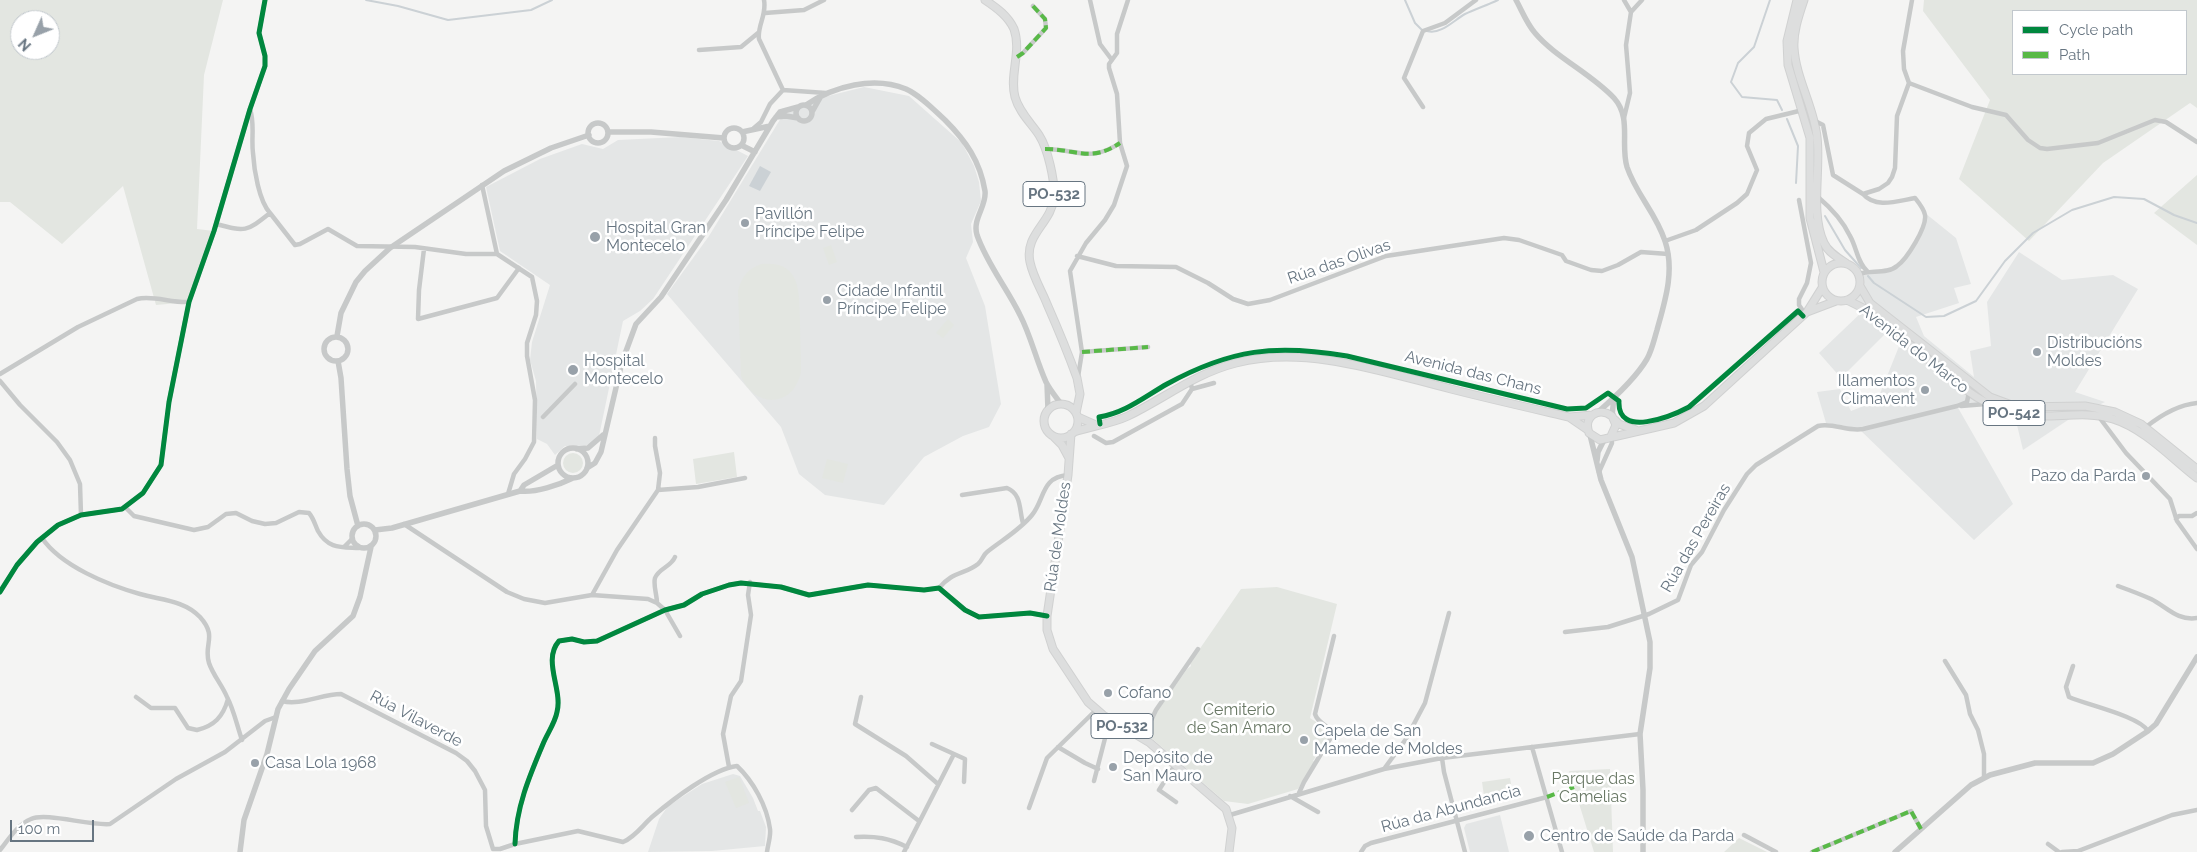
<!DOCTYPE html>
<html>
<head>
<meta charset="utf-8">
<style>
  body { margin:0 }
  #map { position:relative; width:2197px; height:852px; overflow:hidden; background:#f4f4f3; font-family:Raleway,sans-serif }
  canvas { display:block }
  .legend { position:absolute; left:2012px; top:10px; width:175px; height:65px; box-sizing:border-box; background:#fff; border:1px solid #c2c8cd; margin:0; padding:6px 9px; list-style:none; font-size:15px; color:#677581 }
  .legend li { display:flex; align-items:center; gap:10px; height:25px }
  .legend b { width:25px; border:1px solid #c2c8cd }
  .north { position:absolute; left:10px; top:10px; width:50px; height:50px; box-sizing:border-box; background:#fff; border:1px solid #c2c8cd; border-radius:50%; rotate:226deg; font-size:14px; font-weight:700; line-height:20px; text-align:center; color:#677581 }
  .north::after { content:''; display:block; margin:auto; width:18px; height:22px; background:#98a1a9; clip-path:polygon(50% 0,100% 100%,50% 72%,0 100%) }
  .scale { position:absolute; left:10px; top:820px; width:84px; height:22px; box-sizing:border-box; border:2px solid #677581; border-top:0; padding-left:6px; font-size:15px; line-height:18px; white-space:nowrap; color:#677581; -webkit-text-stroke:4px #fff; paint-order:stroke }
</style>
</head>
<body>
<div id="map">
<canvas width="2197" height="852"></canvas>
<ul class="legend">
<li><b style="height:6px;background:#00873e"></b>Cycle path</li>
<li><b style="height:6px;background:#58b947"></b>Path</li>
</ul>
<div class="north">N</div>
<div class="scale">100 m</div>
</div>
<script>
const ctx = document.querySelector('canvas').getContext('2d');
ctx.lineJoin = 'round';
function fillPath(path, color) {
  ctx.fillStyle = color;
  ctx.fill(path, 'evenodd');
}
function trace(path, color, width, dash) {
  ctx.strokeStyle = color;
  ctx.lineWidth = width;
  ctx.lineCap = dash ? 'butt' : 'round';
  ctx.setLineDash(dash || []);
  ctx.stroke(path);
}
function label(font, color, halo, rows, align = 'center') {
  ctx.font = font + ' Raleway,sans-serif';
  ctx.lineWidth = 5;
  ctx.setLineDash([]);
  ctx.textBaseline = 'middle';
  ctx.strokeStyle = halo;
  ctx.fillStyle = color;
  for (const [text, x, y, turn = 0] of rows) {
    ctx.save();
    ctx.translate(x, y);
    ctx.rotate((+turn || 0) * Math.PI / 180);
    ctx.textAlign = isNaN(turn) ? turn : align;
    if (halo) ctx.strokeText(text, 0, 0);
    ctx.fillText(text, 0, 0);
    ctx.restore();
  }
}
const built = new Path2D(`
  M864 87 909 96 962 143 974 166 979 182 981 201 971 224 973 242 966 258 985 306 1001 404 989 427 963 436 924 457 884 505 825 495 799 474 781 427 667 294 709 236 784 113 795 111 828 96Z
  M680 137 719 141 748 156 653 299 640 311 623 321 599 436 593 443 584 446H565L555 455 547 444 537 439 536 381 530 360 532 342 550 285 500 251 486 187 540 159 582 144 603 149 618 140Z
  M1925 213 1956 238 1971 284 1954 288 1959 303 1916 317 1924 336 1974 377 1970 351 1991 346 1987 302 2019 252 2062 280 2113 275 2138 289 2075 392 2105 402 2071 418 2023 450 2017 425 1980 404 1957 406 2013 504 1974 540 1858 428 1826 423 1817 392 1840 389 1851 411 1877 401 1902 339 1890 329 1841 378 1819 353 1865 309 1847 300 1860 286 1859 274 1898 266 1919 236Z
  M733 774 740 776 753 798 758 811H760L766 827 765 846 712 851 648 852 659 819 668 806 702 784Z
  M1500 815 1509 852H1470L1464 828 1466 824Z`);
const green = new Path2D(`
  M0 0H223L204 75 197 229 214 231 189 302 156 305 123 186 62 244 10 202H0ZM20 20H50V50H20Z
  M1924 0H2197V108L2190 103 2103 163 2029 241 1959 179 1990 100 1923 11ZM2013 11H2186V74H2013Z
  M2197 175V245L2154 213Z
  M831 245 837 262 829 265 823 248Z
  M761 264C801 260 799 291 800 320 800 337 801 354 801 371 795 407 755 410 741 376L738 291C742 276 748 269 761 264Z
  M948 319 954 325 943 338 936 333Z
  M734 452 737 477 696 484 693 459Z
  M563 463a10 10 0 1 1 20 0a10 10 0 1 1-20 0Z
  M827 459 848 464 843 483 822 478Z
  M1277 587 1337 604 1310 718 1331 732 1332 736 1320 754 1318 753 1313 761 1315 762 1298 789 1248 804 1224 801 1148 735 1158 710 1187 669 1191 666 1190 663 1241 589Z
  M1610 769 1613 852H1594L1569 771Z
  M739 777 749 803 736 808 725 782Z
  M1510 778 1513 796 1509 800 1495 804 1484 796 1482 782Z
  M1739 838 1767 852H1724Z`);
const water = new Path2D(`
  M760 166 771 172 760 191 749 186Z`);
const stream = new Path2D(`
  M366 0 398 6 448 20 531 10 552 0
  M1405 0 1415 23 1422 30
  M1770 0 1754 47 1738 63 1731 82 1742 97 1777 100 1782 110
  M1427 31C1441 35 1454 20 1465 14 1476 9 1487 5 1498 0
  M1787 119 1798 146 1796 183
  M1825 216 1845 250 1861 268
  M1868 276 1874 283 1926 317 1944 316 1976 301 2005 261 2033 233 2072 210 2114 197 2144 199 2174 215 2197 223`);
const minor = new Path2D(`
  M1090 0 1100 44 1112 60
  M1624 0 1631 12
  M765 13 804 10 824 0
  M699 50 741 47 758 33
  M1017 57 1023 53 1046 28 1045 19 1033 6
  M1909 83 1972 107 2006 115 2028 140 2040 148 2047 149 2098 143 2155 120 2166 122 2197 142
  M783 90 826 93
  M1423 107 1404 78 1423 31 1445 23 1476 0
  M250 109C255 124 251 138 253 153 254 170 259 201 270 213
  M1624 118 1630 93 1626 45 1631 12 1642 0
  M1813 120 1823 125 1833 175 1863 194 1879 189 1888 183 1892 177 1895 168 1897 116 1909 83 1904 69 1903 51 1912 0
  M754 128 761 122 770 104 783 90 759 39C757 26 767 15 764 0
  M1045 149C1077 149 1090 163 1120 143
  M482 185 497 254
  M1818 197C1831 208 1843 221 1850 236 1857 248 1857 262 1867 271
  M1799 200 1811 263 1807 283 1799 299V305L1805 314
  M216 224C246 232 246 232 270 213L295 245 300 244 328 229 357 246 415 247 466 254H497L532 277 537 301 536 315 527 343V356L535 400 534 442 525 459 514 474 508 494
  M1665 241 1696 230 1737 203 1747 194 1757 170 1747 146 1749 133 1766 119 1803 110
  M424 249 419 290 418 319 497 298 519 268
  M1077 256 1116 266 1176 267 1208 283 1233 299 1248 304 1270 300 1386 256 1504 238 1519 240 1562 255 1566 261 1591 270 1602 271 1618 265 1641 252 1668 254
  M1859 274C1870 270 1888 274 1897 266 1907 259 1927 227 1925 215 1924 209 1919 203 1915 198 1897 201 1876 209 1863 194
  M1082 352 1148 347
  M0 374 78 327 137 299C153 295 171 303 189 302
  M1078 377 1082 352 1070 271 1086 243 1105 220 1114 205 1127 166 1120 143 1117 94 1109 68V64L1117 53V34L1128 0
  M0 381 20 405 57 442 70 460 80 484 81 515
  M1192 389 1214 383
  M1961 406 1986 404
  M543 417 575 384
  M2099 417 2126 453 2170 499 2177 521 2197 549
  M2146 427C2161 415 2177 405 2197 403
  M1094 436 1106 443 1113 442 1182 404 1192 389 1190 380
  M1599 472 1612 443 1611 436
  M658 490 698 487 745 478
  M962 495 1007 488C1022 494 1019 510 1023 523
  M125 507 134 516 194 530 208 527 226 514 236 513 252 521 265 524 276 523 299 512 309 513C314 519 315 525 318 531 328 549 341 547 359 548
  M2176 519 2179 516H2192L2197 513
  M404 524 507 592 524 599 545 603 592 595 648 599 657 603 665 610 680 636
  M42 538C61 566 108 585 140 594 160 600 184 600 200 617 218 637 203 644 209 663 213 675 222 685 227 697 234 710 237 726 242 740
  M344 547 352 539
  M2118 586C2129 590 2140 594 2151 599 2167 607 2177 621 2197 618
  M939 588C953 571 964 575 978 564 982 561 983 555 987 552 1002 540 1020 530 1032 515 1045 499 1041 477 1068 475
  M0 592 17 565 37 542 58 525 81 515 122 509 143 493 161 465 169 402 189 302 214 231 250 109 265 66V56L259 33 265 0
  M592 595 617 550 658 490 660 473 655 446V438
  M657 603C657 595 653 585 655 578 659 568 671 567 675 557
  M1565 632 1608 627 1649 614 1678 600 1691 565 1702 552 1724 510 1747 474 1756 465 1818 426C1833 422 1847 432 1863 429L1957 406 1967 402 1969 392
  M1945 661 1966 695 1970 714 1978 730 1984 754V778
  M2073 666 2066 687 2069 697C2087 705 2139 716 2148 731
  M136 697 151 708H175L188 728 197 730C214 726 223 717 228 699
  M861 697 855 724 906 756 938 784
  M282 701C300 706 322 694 341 694L456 753 467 761 475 771 485 790 486 826 493 849H500L515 844 578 831 623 842C635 837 642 826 652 817 672 800 712 769 737 766 753 781 767 806 770 829 771 836 768 844 767 852
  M1143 738 1156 710 1198 649
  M1058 747 1085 763 1098 769
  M1532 747 1562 852
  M954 754 965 759 964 782
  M1442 758 1444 772 1465 852
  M1175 765 1159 790 1176 802
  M729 767 723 734 731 696 741 681 751 615 748 595 750 582
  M1384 769 1406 739 1425 703 1449 613
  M1094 781 1110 719
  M1299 793 1304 782 1333 734C1329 725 1318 724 1315 714L1334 636
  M1290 796 1318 812
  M1029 808 1047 758 1096 710
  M852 810 869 790 876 788 919 821
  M1230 815 1384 769 1442 758 1640 734
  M1744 835 1776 852
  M856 837C876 836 889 838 907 847
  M515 844C516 808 529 777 543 744 547 734 555 723 557 712 563 690 542 660 559 641L572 639 584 642 597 641 665 610 684 605 702 594 729 585 741 583 781 587 809 595 868 585 924 590 939 588 965 610 979 617 1030 613 1047 616
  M2048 844 2059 852
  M0 850C8 840 18 824 31 819 46 812 89 826 110 824L176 779 225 752 265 721 276 717
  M904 852 954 754 932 744
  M1361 852 1365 846 1371 843 1547 797
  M1812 852 1911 811 1921 829
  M2062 852 2078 851 2172 815 2197 810`);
const tertiary = new Path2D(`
  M1516 0C1522 11 1527 24 1535 33 1555 57 1592 74 1614 98 1632 118 1620 144 1627 167 1636 194 1656 213 1665 241 1675 271 1665 301 1657 330 1654 340 1652 350 1647 359 1637 376 1613 399 1598 412
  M796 113a8 8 0 1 1 16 0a8 8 0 1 1-16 0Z
  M806 105C834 86 874 76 906 89 921 96 933 109 945 120 966 141 980 161 985 191 987 206 972 219 977 235 987 264 1007 288 1020 315 1031 336 1036 360 1046 382 1050 390 1056 397 1061 404
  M812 112 821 96
  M776 117 786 116 798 118
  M588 133a10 10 0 1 1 20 0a10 10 0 1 1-20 0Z
  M724 138a10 10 0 1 1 20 0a10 10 0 1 1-20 0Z
  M608 132H651L724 138
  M742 132 770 126
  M741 145 755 152
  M337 336 341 313 356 282 365 271 390 248 504 171 551 148 589 135
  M324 349a12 12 0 1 1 24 0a12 12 0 1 1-24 0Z
  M338 361 341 378 347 469 350 496 358 526
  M1047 384 1048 410
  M1612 416 1614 397
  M1590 435 1601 480 1632 557 1650 642V668L1640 734 1643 790V852
  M558 463a15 15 0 1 1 30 0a15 15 0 1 1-30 0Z
  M577 449 588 448 603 435
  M1597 461 1598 452 1604 440
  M587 468 595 463 601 452 622 362 636 324 661 297 726 200 773 121 780 112 798 107
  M520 491 524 485 558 465
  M352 536a12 12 0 1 1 24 0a12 12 0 1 1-24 0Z
  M375 530 392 528 520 491C535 493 559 485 573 478
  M240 852 244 820 267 754 278 709 289 689 315 651 353 616 360 597 371 547
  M1895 852 1971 785 1990 775 2035 763H2093L2113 754 2148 731 2156 724 2197 657`);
const primary = new Path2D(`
  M985 0C997 8 1008 16 1014 29 1022 52 1009 75 1015 97 1019 112 1031 123 1039 135 1048 149 1055 181 1054 197 1052 223 1024 234 1030 262 1033 277 1042 291 1047 304 1058 329 1068 353 1077 378L1080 394 1076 413
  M1797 0 1787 41 1788 65 1810 138V218L1824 272
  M1804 0C1799 15 1793 32 1794 48 1796 79 1814 107 1817 137 1821 170 1810 213 1824 243 1828 252 1838 258 1846 263
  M1822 282a19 19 0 1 1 38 0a19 19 0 1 1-38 0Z
  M1860 286 1870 303 1990 397 2017 407 2085 406 2115 412 2141 424 2197 469
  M1847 300 1865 309 1969 392C1990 407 2011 415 2037 416 2062 417 2088 411 2113 419 2145 429 2171 458 2197 478
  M1807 312 1836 301
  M1044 421a17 17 0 1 1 34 0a17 17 0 1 1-34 0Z
  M1078 417 1096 425
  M1570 417 1592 415
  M1615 420 1619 424 1636 430
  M1074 432C1092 426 1111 424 1128 416 1165 398 1196 373 1236 363 1307 345 1383 372 1451 389 1490 399 1530 408 1569 417L1588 430
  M1071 434 1068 475 1047 616V630L1053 649 1088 702 1103 715 1150 743 1226 809 1232 828 1229 852
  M1611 436 1616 425 1612 416C1598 406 1583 417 1589 433L1600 440 1674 423 1704 406 1807 312 1822 288
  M1054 437 1062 445 1069 458`);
const quiet = new Path2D(`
  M1017 57 1023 53 1046 28 1045 19 1033 6
  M1045 149C1077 149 1090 163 1120 143
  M1082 352 1148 347
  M1547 797 1574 787
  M1812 852 1911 811 1921 829`);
const cycleway = new Path2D(`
  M1100 424 1099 417C1125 413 1144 397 1167 384 1231 349 1275 344 1347 356L1567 409 1586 408 1608 393 1619 401C1617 439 1672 416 1689 407L1798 311 1803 316
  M0 592 17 565 37 542 58 525 81 515 122 509 143 493 161 465 169 402 189 302 214 231 250 109 265 66V56L259 33 265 0
  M515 844C516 808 529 777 543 744 547 734 555 723 557 712 563 690 542 660 559 641L572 639 584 642 597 641 665 610 684 605 702 594 729 585 741 583 781 587 809 595 868 585 924 590 939 588 965 610 979 617 1030 613 1047 616`);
const markers = [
  [745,223,5,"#98a1a9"],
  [595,237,6,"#98a1a9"],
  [827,300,5,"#98a1a9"],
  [2037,352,5,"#98a1a9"],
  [573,370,6,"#98a1a9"],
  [1925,390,5,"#98a1a9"],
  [2146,476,5,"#98a1a9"],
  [1108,693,5,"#98a1a9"],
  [1304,740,5,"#98a1a9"],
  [255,763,5,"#98a1a9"],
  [1113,767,5,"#98a1a9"],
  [1529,836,6,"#98a1a9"]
];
const shields = [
  [1054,194,62],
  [2014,413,62],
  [1122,726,62]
];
const shieldNames = [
  ["PO-532",1054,194],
  ["PO-542",2014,413],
  ["PO-532",1122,726]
];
const poiNames = [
  ["Pavillón",755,214],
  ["Príncipe Felipe",755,232],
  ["Hospital Gran",606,228],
  ["Montecelo",606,246],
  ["Cidade Infantil",837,291],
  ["Príncipe Felipe",837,309],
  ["Distribucións",2047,343],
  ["Moldes",2047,361],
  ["Hospital",584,361],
  ["Montecelo",584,379],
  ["Illamentos",1915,381,"right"],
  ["Climavent",1915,399,"right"],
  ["Pazo da Parda",2136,476,"right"],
  ["Cofano",1118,693],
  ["Capela de San",1314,731],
  ["Mamede de Moldes",1314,749],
  ["Depósito de",1123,758],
  ["San Mauro",1123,776],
  ["Casa Lola 1968",265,763],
  ["Centro de Saúde da Parda",1540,836]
];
const streetNames = [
  ["Rúa das Olivas",1339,262,-19],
  ["Avenida do Marco",1914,349,38],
  ["Avenida das Chans",1473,373,14],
  ["Rúa de Moldes",1058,537,-82],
  ["Rúa das Pereiras",1696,538,-60],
  ["Rúa Vilaverde",416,719,28],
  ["Rúa da Abundancia",1451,809,-15]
];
const parkNames = [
  ["Cemiterio",1239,710],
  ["de San Amaro",1239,728],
  ["Parque das",1593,779],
  ["Camelias",1593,797]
];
fillPath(built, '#e4e6e6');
fillPath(green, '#e3e6e1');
fillPath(water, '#cbd1d5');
trace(stream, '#cbd1d5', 2);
trace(primary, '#d0d1d1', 9);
trace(minor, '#c7c9c9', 4.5);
trace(tertiary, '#c7c9c9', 5.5);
trace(primary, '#dddede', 7);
trace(quiet, '#58b947', 4, [8, 4]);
trace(cycleway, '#00873e', 5);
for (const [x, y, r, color] of markers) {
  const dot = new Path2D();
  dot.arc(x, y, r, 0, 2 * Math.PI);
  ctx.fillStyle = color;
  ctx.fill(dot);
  trace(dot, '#fff', 2);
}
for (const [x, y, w] of shields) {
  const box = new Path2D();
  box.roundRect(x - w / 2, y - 12.5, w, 25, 4);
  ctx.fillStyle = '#fff';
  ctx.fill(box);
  trace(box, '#677581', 1);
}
label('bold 15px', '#677581', null, shieldNames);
label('16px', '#677581', '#fff', poiNames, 'left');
label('16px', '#677581', '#fff', streetNames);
label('16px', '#697865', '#fff', parkNames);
</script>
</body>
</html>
